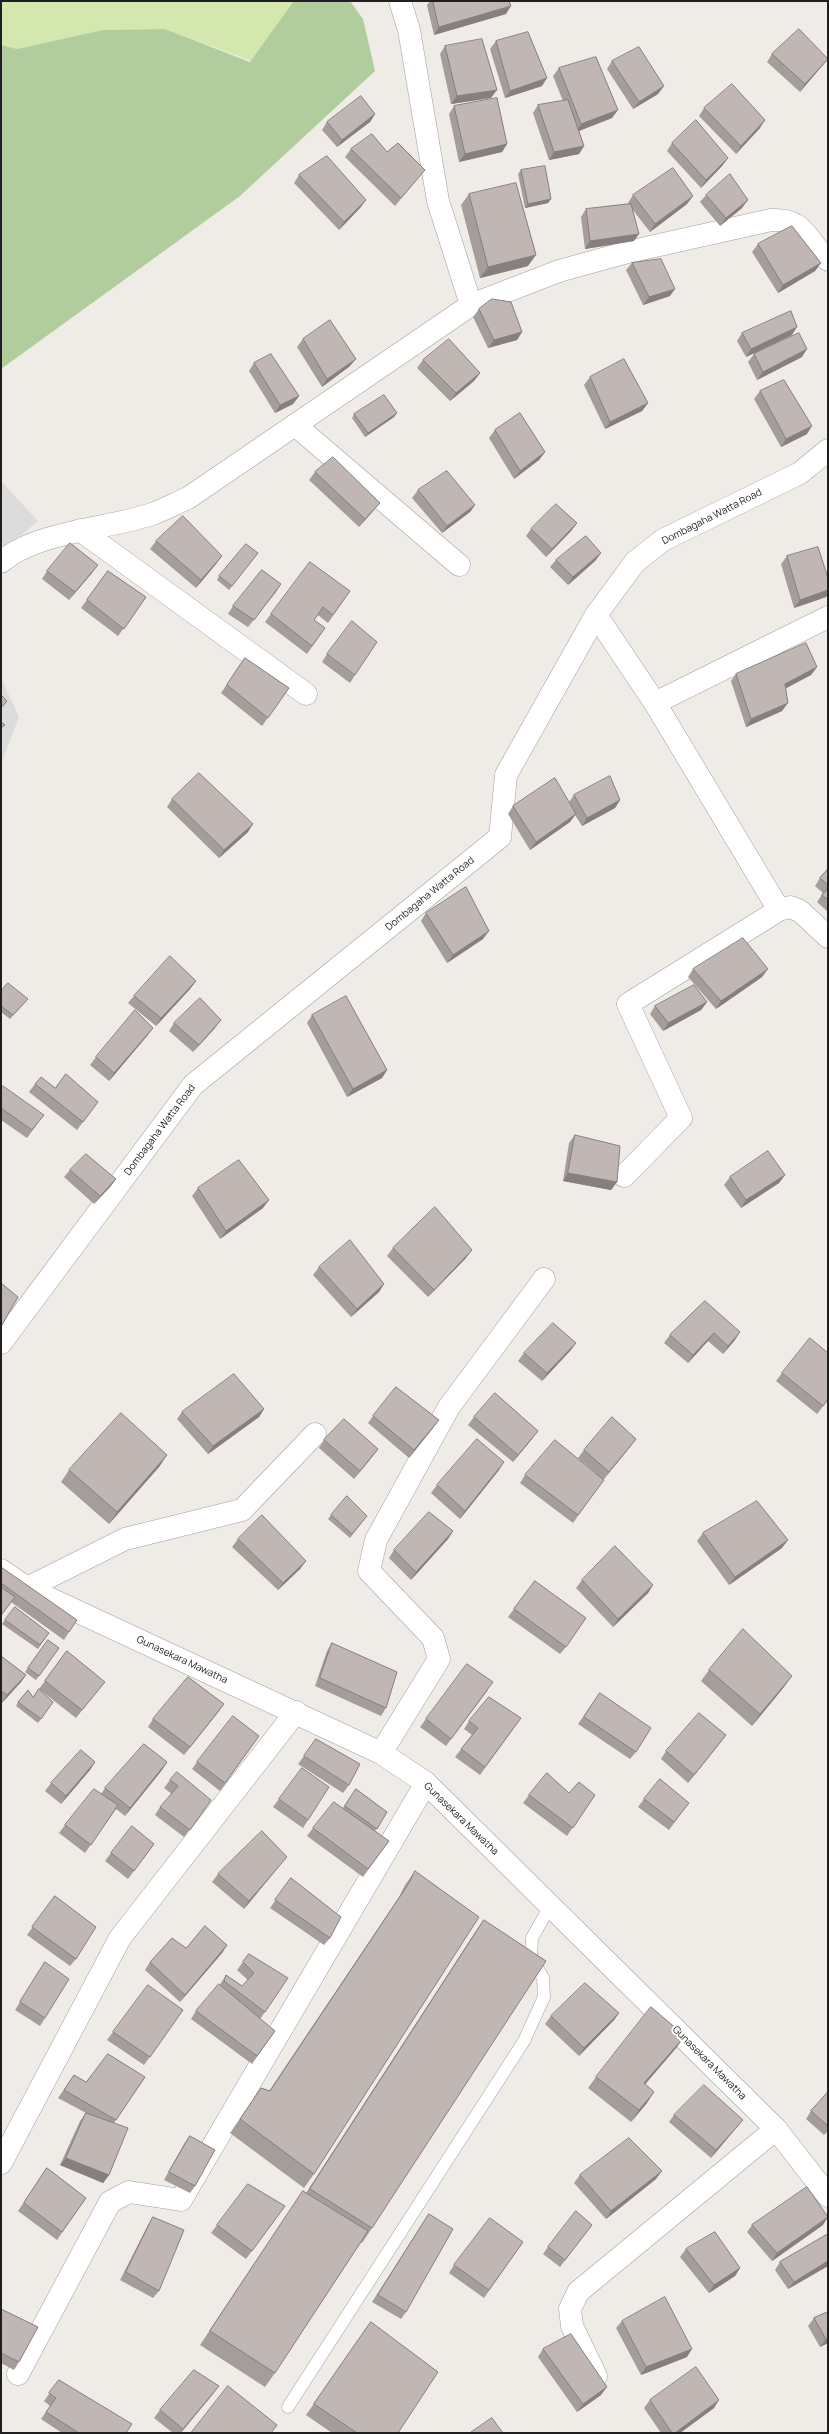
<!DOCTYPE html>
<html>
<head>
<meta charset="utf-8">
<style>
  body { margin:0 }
  #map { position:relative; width:829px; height:2434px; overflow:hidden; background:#efebe6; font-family:Manrope,sans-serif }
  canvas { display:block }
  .frame { position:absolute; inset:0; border:2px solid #1f1f1f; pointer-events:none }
</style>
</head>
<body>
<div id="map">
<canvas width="829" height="2434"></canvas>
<div class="frame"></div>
</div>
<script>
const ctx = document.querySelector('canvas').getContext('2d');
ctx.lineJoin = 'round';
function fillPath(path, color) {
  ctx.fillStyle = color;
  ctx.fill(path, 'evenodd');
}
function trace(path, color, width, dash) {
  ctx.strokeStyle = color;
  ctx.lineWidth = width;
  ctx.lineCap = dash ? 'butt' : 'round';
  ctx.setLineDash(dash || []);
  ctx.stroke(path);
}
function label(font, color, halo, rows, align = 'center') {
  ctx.font = font + ' Manrope,sans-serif';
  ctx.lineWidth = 4;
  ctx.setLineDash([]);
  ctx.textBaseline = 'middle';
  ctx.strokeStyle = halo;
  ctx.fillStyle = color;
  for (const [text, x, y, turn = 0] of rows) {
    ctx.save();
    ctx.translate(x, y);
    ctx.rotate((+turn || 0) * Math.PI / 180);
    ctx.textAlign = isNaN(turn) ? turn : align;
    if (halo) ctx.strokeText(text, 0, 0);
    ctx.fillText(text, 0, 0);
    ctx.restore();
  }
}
const residential = new Path2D(`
  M1 481 38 521 1 552Z
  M1 678 19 717 1 764Z`);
const grass = new Path2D(`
  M1 1H295L252 61 165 29 103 30 17 49 1 45Z`);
const forest = new Path2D(`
  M294 1H350L363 19 375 71 240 196 1 369V45L17 49 103 30 165 29 250 62Z`);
const service = new Path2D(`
  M288 2407 524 2041 544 1997 543 1978 531 1957 532 1938 550 1906`);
const minor = new Path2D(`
  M400 1 409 30 438 201 471 305
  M295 425 459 565
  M80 530 306 694
  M1 562C37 531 109 529 152 514 164 510 176 503 188 498L471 305 559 271 628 252 771 220C806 218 806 241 828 260
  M596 615 655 703 779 910
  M655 703 828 617
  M624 1176 681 1118 628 1004 779 910 790 907 800 911 828 937
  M1 1343 193 1085 500 837 506 775 596 615 635 562 663 540 800 473 828 450
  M27 1588 125 1539 242 1510 315 1434
  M381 1753 439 1659 433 1638 369 1571 376 1540 449 1407 544 1279
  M1 2163 120 1938 296 1712
  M18 2374 110 2202 129 2192 181 2200 426 1783
  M596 2376 572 2326 570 2309 578 2292 776 2129`);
const tertiary = new Path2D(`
  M1 1570 27 1588 381 1753 426 1783 776 2129 828 2196`);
const wall = new Path2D(`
  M430 1H509L506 14 434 35 427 5Z
  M496 41 542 86 505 98 490 49Z
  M445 46 491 98 451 104 440 54Z
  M772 54 828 59 822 66 800 92 767 62Z
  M612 61 658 94 633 109 607 69Z
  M559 68 612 118 579 131 584 146 579 154 549 160 533 113 538 105 563 101 553 76Z
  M454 106 507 144 502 152 459 162 449 114Z
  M704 108 760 128 736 154 699 116Z
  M375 114 370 122 337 147 322 130 327 122Z
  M672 143 728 158 722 166 701 188 667 151Z
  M351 149 387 152 419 177 395 206 345 157Z
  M521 170 551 199 548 203 525 208 518 174Z
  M299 175 366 200 360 208 339 230 294 183Z
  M469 194 528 266 480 278 461 205Z
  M633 195 687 204 650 232 632 209 634 241 585 249 581 217 586 209 628 204V203Z
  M706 195 742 208 720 226 700 202Z
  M758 244 821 263 815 271 778 293 752 252Z
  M632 263 670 296 643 305 626 270Z
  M479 309 522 332 517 340 488 348 473 317Z
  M742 333 792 335 746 357 737 341Z
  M303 339 350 366 322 387 297 347Z
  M754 354 802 357 757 380 748 362Z
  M423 360 480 373 474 381 450 401 417 368Z
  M254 363 299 396 293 404 275 413 249 371Z
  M590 377 648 403 642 411 605 429 584 385Z
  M760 391 807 434 781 447 754 399Z
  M354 414 394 417 365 437 352 418Z
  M495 430 545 452 539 460 514 479 489 438Z
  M315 472 374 510 359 527 309 480Z
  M418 490 475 505 470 512 442 533 412 498Z
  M577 523 571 531 546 557 526 536 531 529Z
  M156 541 222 556 216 564 196 588 150 549Z
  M258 553 229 590 217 580 219 576Z
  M601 553 595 561 568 585 550 567 556 560Z
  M787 556 828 578V594L826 597 794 608 781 564Z
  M47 571 92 573 69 600 42 579Z
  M108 571 146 597 118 636 81 608Z
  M281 584 248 627 228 614 233 606Z
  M350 591 328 623 318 615 314 620 325 628 307 654 265 622 271 614Z
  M327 654 355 675 350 683 322 662Z
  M245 658 289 688 262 726 221 693Z
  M817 667 811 675 785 688 782 711 746 727 731 681 736 674Z
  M574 795 620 800 615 808 582 826 575 815 570 822 530 850 508 814 513 806 569 802Z
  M172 799 248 832 219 858 167 807Z
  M828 869V912L817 902 823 893 815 886 820 878Z
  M426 913 483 939 447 963 421 921Z
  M693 969 762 977 716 1009 688 977Z
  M196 981 190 989 156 1026 128 1003 134 996Z
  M1 991 28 999 10 1019 1 1012Z
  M707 1002 701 1010 663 1031 650 1014 655 1006Z
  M312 1015 387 1070 382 1078 347 1097 307 1023Z
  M174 1023 215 1028 193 1052 169 1031Z
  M153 1028 147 1036 109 1081 90 1065 96 1057Z
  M35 1084 92 1110 77 1130 29 1092Z
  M1 1088 38 1123 27 1138 1 1120Z
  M575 1135 617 1182 611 1190 563 1181 569 1143Z
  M70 1170 116 1179 110 1187 94 1204 64 1177Z
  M785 1175 779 1183 741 1208 724 1185 730 1177Z
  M198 1188 263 1208 220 1239 192 1196Z
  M393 1248 466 1258 428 1297 387 1256Z
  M319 1267 384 1284 379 1292 351 1317 313 1275Z
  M705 1301 735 1340 723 1354 708 1341 688 1363 664 1343 670 1335Z
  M576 1343 570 1351 542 1381 518 1361 524 1353Z
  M782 1373 828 1400 817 1414 776 1381Z
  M264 1409 259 1417 208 1454 177 1419 182 1412Z
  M373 1416 433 1428 409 1458 368 1423Z
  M474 1417 532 1439 513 1462 468 1425Z
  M636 1439 630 1447 604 1479 573 1523 520 1483 525 1475 596 1473 578 1458 584 1450Z
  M324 1440 378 1449 372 1457 354 1479 319 1448Z
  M167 1455 159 1467 109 1524 61 1482 69 1470Z
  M499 1470 460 1519 431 1493 437 1485Z
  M331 1515 364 1520 350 1538 328 1519Z
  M453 1531 448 1539 411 1580 389 1558 394 1550Z
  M703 1533 782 1548 729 1585 697 1541Z
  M238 1539 306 1561 300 1569 278 1590 232 1547Z
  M1 1567 69 1632 64 1640 11 1602 1 1616Z
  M582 1580 653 1585 648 1593 613 1627 576 1588Z
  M535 1581 566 1647 560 1654 508 1617Z
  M5 1620 49 1633 38 1649 2 1624Z
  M48 1640 59 1648 36 1680 25 1672Z
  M332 1643 386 1708 381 1716 315 1686 327 1651Z
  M67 1651 99 1689 76 1718 39 1689Z
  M1 1656 26 1675 21 1682 2 1703H1Z
  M709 1670 784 1687 752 1726 701 1681Z
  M488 1690 446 1746 420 1727 426 1719Z
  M600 1693 636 1752 630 1759 578 1724Z
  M18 1702H53L38 1723 16 1706Z
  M219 1711 184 1755 148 1727 153 1719Z
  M521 1718 480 1775 455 1757 472 1735 464 1729 469 1721Z
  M726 1735 688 1783 661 1759 666 1751Z
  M259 1736 220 1791 192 1769 197 1762Z
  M304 1756 349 1785 343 1793 298 1764Z
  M95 1762 90 1770 61 1804 45 1791 51 1783Z
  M167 1762 162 1770 125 1816 116 1809 85 1853 59 1833 65 1825 101 1794 105 1788Z
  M170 1780 211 1800 184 1837 155 1815 160 1807 172 1794 164 1788Z
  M356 1789 387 1812 375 1831 389 1841 363 1877 307 1836 313 1828 343 1808Z
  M569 1793 595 1795 567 1836 523 1803 529 1795Z
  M279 1799 308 1820 303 1828 273 1807Z
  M644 1799 689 1803 669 1830 638 1807Z
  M154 1844 128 1879 105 1861 111 1853Z
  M281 1864 244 1909 212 1882 218 1874Z
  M415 1871 314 2174 304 2188 230 2133 261 2088 269 2091 399 1897 405 1885Z
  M291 1878 330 1938 324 1945 270 1908Z
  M55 1896 76 1959 70 1966 27 1935Z
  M484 1920 372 2228 362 2243 361 2242 275 2373 265 2387 200 2345 303 2191 306 2193 474 1934Z
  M227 1945 222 1953 180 2002 145 1970 150 1962 186 1948Z
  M249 1954 265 2012 260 2019 275 2031 252 2064 191 2019 196 2011 220 1985 221 1983 226 1975 242 1986 248 1980 237 1970Z
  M45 1962V2018L40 2026 15 2010Z
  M183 2010 144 2065 107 2040 113 2032Z
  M619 2013 614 2020 579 2056 545 2024 551 2016Z
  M677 2047 645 2084 647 2103 631 2122 588 2088 596 2077Z
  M74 2075 86 2082 145 2077 114 2123 109 2175 103 2183 60 2165 80 2121 86 2113 58 2098Z
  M828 2092V2131L824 2135 806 2119 811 2111Z
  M674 2115 743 2120 737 2127 711 2158 669 2122Z
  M190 2136 195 2186 190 2193 164 2180 184 2144Z
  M47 2168 86 2198 57 2240 18 2211Z
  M580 2175 656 2179 606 2219 574 2183Z
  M285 2206 246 2259 211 2233 217 2225Z
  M429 2214 406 2312 401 2319 372 2302Z
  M153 2217 159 2291 153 2298 120 2280 148 2225Z
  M592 2225 560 2267 543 2254 548 2247Z
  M752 2225H823L772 2261 747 2232Z
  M828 2234V2266L788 2289 775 2270 780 2262Z
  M523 2242 484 2298 449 2273 454 2265Z
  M686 2249 740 2268 735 2276 709 2293 680 2257Z
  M1 2309 19 2362 14 2370 1 2363Z
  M828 2312V2343L820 2347 808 2326 814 2318Z
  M622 2321 687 2357 641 2375 616 2328Z
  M371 2322 398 2433H332L306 2415Z
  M543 2349 601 2395 577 2412 538 2357Z
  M59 2380 126 2433H62L41 2419 50 2406 44 2401Z
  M213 2394 181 2433H173L154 2418 160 2410Z
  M650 2400 714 2408 680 2433H661L644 2408Z`);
const shadedWall = new Path2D(`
  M511 6 506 14 434 35 439 27Z
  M828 59 822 66 800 92 805 84Z
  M547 78 542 86 505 98 510 91Z
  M664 86 658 94 633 109 639 102Z
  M497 90 491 98 451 104 457 96Z
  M618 110 612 118 576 132 581 124Z
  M375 114 370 122 337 147 342 140Z
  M765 120 760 128 736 154 741 146Z
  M507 144 502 152 459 162 465 154Z
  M584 146 579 154 549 160 554 152Z
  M728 158 722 166 701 188 706 180Z
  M693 196 687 204 650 232 655 224Z
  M551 199 548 203 525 208 528 204Z
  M366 200 360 208 339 230 344 222Z
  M748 200 742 208 720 226 726 218Z
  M639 234 634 241 585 249 590 241Z
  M536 255 528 266 480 278 488 267Z
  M821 263 815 271 778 293 783 285Z
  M675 289 670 296 643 305 649 297Z
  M797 327 792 335 746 357 751 349Z
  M522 332 517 340 488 348 494 340Z
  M807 349 802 357 757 380 763 372Z
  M356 359 350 366 322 387 327 379Z
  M480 373 474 381 450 401 456 393Z
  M299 396 293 404 275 413 280 405Z
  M648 403 642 411 605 429 610 422Z
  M397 413 394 417 365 437 368 433Z
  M812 426 807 434 781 447 786 439Z
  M545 452 539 460 514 479 520 471Z
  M380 503 374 510 359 527 365 519Z
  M475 505 470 512 442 533 447 526Z
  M577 523 571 531 546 557 552 549Z
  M601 553 595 561 568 585 573 577Z
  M222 556 216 564 196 588 201 580Z
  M98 565 92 573 69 600 75 592Z
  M281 584 276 592 248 627 254 620Z
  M828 590V594L826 597 794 608 800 600Z
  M817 667 811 675 779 692 785 684Z
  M788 703 782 711 746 727 751 719Z
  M620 800 615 808 582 826 587 818Z
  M576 814 570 822 530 850 536 842Z
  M253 824 248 832 219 858 224 850Z
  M489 931 483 939 447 963 453 955Z
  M768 969 762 977 716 1009 721 1001Z
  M196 981 190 989 156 1026 161 1018Z
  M707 1002 701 1010 663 1031 668 1023Z
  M221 1020 215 1028 193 1052 199 1045Z
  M153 1028 147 1036 109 1081 114 1073Z
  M387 1070 382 1078 347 1097 353 1089Z
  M568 1173 617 1182 611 1190 563 1181Z
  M785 1175 779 1183 741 1208 746 1200Z
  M116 1179 110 1187 94 1204 100 1196Z
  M269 1200 263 1208 220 1239 226 1231Z
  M472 1250 466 1258 428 1297 434 1290Z
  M384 1284 379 1292 351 1317 357 1309Z
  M740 1332 735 1340 723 1354 728 1346Z
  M714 1333 708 1341 688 1363 693 1355Z
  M576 1343 570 1351 542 1381 547 1373Z
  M264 1409 259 1417 208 1454 213 1446Z
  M439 1420 433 1428 409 1458 414 1450Z
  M538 1431 532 1439 513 1462 518 1455Z
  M636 1439 630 1447 603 1480 609 1472Z
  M378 1449 372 1457 354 1479 360 1471Z
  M167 1455 159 1467 109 1524 117 1512Z
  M504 1462 499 1470 460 1519 465 1511Z
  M453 1531 448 1539 411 1580 416 1572Z
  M788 1540 782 1548 729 1585 735 1577Z
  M306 1561 300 1569 278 1590 283 1583Z
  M653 1585 648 1593 613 1627 618 1619Z
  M26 1675 21 1682 2 1703 7 1695Z
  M792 1676 784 1687 752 1726 760 1714Z
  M224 1704 219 1711 184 1755 190 1747Z
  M726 1735 721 1742 688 1783 694 1775Z
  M95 1762 90 1770 61 1804 66 1796Z
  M167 1762 162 1770 125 1816 130 1808Z
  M287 1857 281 1864 244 1909 249 1901Z
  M227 1945 222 1953 180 2002 185 1995Z
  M619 2013 614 2020 579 2056 584 2048Z
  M685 2036 677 2047 636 2095 644 2083Z
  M654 2092 647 2103 631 2122 639 2110Z
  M743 2120 737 2127 711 2158 716 2150Z
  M66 2158 109 2175 103 2183 60 2165Z
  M662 2171 656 2179 606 2219 611 2211Z
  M828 2217 823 2225 772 2261 777 2253Z
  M828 2261V2266L788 2289 794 2282Z
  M740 2268 735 2276 709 2293 714 2285Z
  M828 2338V2343L820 2347 826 2339Z
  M692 2349 687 2357 641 2375 646 2367Z
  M219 2386 213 2394 180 2433 183 2429Z
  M607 2387 601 2395 577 2412 583 2404Z
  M719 2400 714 2408 680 2433H675Z`);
const building = new Path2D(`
  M433 1H509L511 6 439 27Z
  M799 29 828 59 805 84 772 54Z
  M528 32 547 78 510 91 496 41Z
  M482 39 497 90 457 96 445 46Z
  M639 47 664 86 639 102 612 61Z
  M596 57 618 110 581 124 559 68Z
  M732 84 765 120 741 146 704 108Z
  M361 96 375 114 342 140 327 122Z
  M497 98 507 144 465 154 454 106Z
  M568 100 584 146 554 152 538 105Z
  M696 120 728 158 706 180 672 143Z
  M372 134 387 152 398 143 425 170 401 198 351 149Z
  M327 156 366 200 344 222 299 175Z
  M545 166 551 199 528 204 521 170Z
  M673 168 693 196 655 224 633 195Z
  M730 174 748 200 726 218 706 195Z
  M516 183 536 255 488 267 469 194Z
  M631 204 639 234 590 241 586 209Z
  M792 226 821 263 783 285 758 244Z
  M661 259 675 289 649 297 632 263Z
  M492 299 511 302 522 332 494 340 479 309Z
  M791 311 797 327 751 349 742 333Z
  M330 320 356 359 327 379 303 339Z
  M799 333 807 349 763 372 754 354Z
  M449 339 480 373 456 393 423 360Z
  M271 354 299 396 280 405 254 363Z
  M624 359 648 403 610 422 590 377Z
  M784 380 812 426 786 439 760 391Z
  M384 395 397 413 368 433 354 414Z
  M520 413 545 452 520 471 495 430Z
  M333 457 380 503 365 519 315 472Z
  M447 471 475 505 447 526 418 490Z
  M556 504 577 523 552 549 531 529Z
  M183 516 222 556 201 580 156 541Z
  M586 536 601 553 573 577 556 560Z
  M70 543 98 565 75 592 47 571Z
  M246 544 258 553 232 586 219 576Z
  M818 547 828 578V590L800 600 787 556Z
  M310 562 350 591 333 615 323 607 314 620 325 628 312 646 271 614Z
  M262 570 281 584 254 620 233 606Z
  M108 571 146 597 124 629 87 600Z
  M352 621 377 642 355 675 327 654Z
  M806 643 817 667 785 684 788 703 751 719 736 674Z
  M245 658 289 688 268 718 227 685Z
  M1 695 7 701 1 708Z
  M1 722 5 725 1 728Z
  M199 773 253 824 224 850 172 799Z
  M610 776 620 800 587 818 574 795Z
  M555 778 576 814 536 842 513 806Z
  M828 869V885L820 878Z
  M466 887 489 931 453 955 426 913Z
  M828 889V900L822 895Z
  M743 938 768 969 721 1001 693 969Z
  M170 956 196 981 161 1018 134 996Z
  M8 983 28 999 13 1015 1 1006V991Z
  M694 985 707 1002 668 1023 655 1006Z
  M346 996 387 1070 353 1089 312 1015Z
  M200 998 221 1020 199 1045 174 1023Z
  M135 1010 153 1028 114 1073 96 1057Z
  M66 1074 98 1102 83 1122 35 1084 41 1077 55 1088Z
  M3 1086 44 1115 32 1130 1 1108V1088Z
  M575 1135 620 1146 617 1182 568 1173Z
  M768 1151 785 1175 746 1200 730 1177Z
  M86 1154 116 1179 100 1196 70 1170Z
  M239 1160 269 1200 226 1231 198 1188Z
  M435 1207 472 1250 434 1290 393 1248Z
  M350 1240 384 1284 357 1309 319 1267Z
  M1 1283 18 1297 2 1325H1Z
  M705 1301 740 1332 728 1346 714 1333 693 1355 670 1335Z
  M553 1323 576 1343 547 1373 524 1353Z
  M810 1338 828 1353V1399L823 1406 782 1373Z
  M234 1374 264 1409 213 1446 182 1412Z
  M396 1387 439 1420 414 1450 373 1416Z
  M495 1393 538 1431 518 1455 474 1417Z
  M121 1413 167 1455 117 1512 69 1470Z
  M612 1417 636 1439 609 1472 584 1450Z
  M344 1419 378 1449 360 1471 324 1440Z
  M477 1439 504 1462 465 1511 437 1485Z
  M555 1440 604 1480 578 1515 525 1475Z
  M347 1496 367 1516 352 1534 331 1515Z
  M757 1501 788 1540 735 1577 703 1533Z
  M429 1512 453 1531 416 1572 394 1550Z
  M262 1515 306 1561 283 1583 238 1539Z
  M615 1546 653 1585 618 1619 582 1580Z
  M1 1567 77 1620 69 1632 1 1583Z
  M535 1581 586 1618 566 1647 514 1609Z
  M1 1587 15 1597 2 1614H1Z
  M15 1607 49 1633 40 1645 5 1620Z
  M743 1629 792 1676 760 1714 709 1670Z
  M48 1640 59 1648 39 1676 28 1668Z
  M332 1643 397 1672 386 1708 320 1678Z
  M67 1651 105 1682 82 1710 45 1681Z
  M1 1656 26 1675 7 1695 1 1691Z
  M467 1664 493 1682 451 1739 426 1719Z
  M188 1677 224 1704 190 1747 153 1719Z
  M39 1689 53 1702 41 1719 18 1702 28 1690 33 1697Z
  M600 1693 651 1728 636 1752 584 1717Z
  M489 1697 521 1718 485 1767 461 1749 478 1728 469 1721Z
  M699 1713 726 1735 694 1775 666 1751Z
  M233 1716 259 1736 225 1783 197 1762Z
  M316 1739 360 1764 349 1785 304 1756Z
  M144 1744 167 1762 130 1808 105 1788Z
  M81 1750 95 1762 66 1796 51 1783Z
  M302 1768 329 1787 308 1820 279 1799Z
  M177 1772 211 1800 190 1830 160 1807 178 1786 170 1780Z
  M547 1773 569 1793 579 1782 595 1795 573 1828 529 1795Z
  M660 1779 689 1803 674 1822 644 1799Z
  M94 1789 118 1805 91 1845 65 1825Z
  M356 1789 387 1812 377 1829 345 1806Z
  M334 1802 389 1841 368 1869 313 1828Z
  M132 1826 154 1844 134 1871 111 1853Z
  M262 1831 287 1857 249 1901 218 1874Z
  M415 1871 479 1917 314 2174 240 2119 261 2088 270 2091 409 1883Z
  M291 1878 341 1917 330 1938 275 1900Z
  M55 1896 96 1927 76 1959 32 1927Z
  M484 1920 546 1961 372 2228 310 2189Z
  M205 1926 227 1945 185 1995 150 1962 172 1938 186 1948Z
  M249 1954 288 1978 265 2012 224 1981 226 1975 242 1986 254 1973 243 1962Z
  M45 1962 69 1979 45 2018 20 2002Z
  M585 1983 619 2013 584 2048 551 2016Z
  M219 1984 275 2031 257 2056 196 2011Z
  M148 1985 183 2010 150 2057 113 2032Z
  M651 2007 685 2036 644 2083 654 2092 639 2110 596 2077Z
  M108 2054 145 2077 116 2120 64 2090 74 2075 86 2082Z
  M704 2085 743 2120 716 2150 674 2115Z
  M828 2092V2126L811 2111Z
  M86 2113 128 2128 109 2175 66 2158Z
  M190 2136 215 2150 195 2186 169 2172Z
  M629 2138 662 2171 611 2211 580 2175Z
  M47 2168 86 2198 62 2232 24 2203Z
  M248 2184 285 2206 252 2251 217 2225Z
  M807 2187 828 2217 777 2253 752 2225Z
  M303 2191 368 2231 275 2373 210 2331Z
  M576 2211 592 2225 565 2260 548 2247Z
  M429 2214 453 2229 406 2312 378 2295Z
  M153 2217 184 2230 159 2291 126 2272Z
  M490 2218 523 2242 489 2290 454 2265Z
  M715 2232 740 2268 714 2285 686 2249Z
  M828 2234V2261L794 2282 780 2262Z
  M665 2297 692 2349 646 2367 622 2321Z
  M1 2309 38 2327 19 2362 1 2353Z
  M828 2312V2338L826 2339 814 2318Z
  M371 2322 438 2372 398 2433H357L314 2404Z
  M571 2334 607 2387 583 2404 543 2349Z
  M696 2367 719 2400 675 2433H672L650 2400Z
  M194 2370 219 2386 183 2429 160 2410Z
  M59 2380 132 2424 126 2433H79L46 2412 56 2398 49 2393Z
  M228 2386 277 2425 271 2433H191Z
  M492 2418 503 2433H470Z`);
const streetNames = [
  ["Dombagaha Watta Road",712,517,-27],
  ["Dombagaha Watta Road",430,894,-39],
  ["Dombagaha Watta Road",160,1130,-53],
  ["Gunasekara Mawatha",182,1660,25],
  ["Gunasekara Mawatha",461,1819,44],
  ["Gunasekara Mawatha",709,2063,45]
];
fillPath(residential, '#dddcdc');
fillPath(grass, '#d3e7af');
fillPath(forest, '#b2cd9d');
trace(service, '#a0a0a0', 13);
trace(minor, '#a0a0a0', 23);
trace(tertiary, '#a0a0a0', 23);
trace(service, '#fff', 12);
trace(minor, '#fff', 22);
trace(tertiary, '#fff', 22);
fillPath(wall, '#a59d9a');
fillPath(shadedWall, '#867f7d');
fillPath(building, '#c0b6b3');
trace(building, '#867f7d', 1);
label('10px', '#1f1f1f', '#fff', streetNames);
</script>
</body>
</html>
